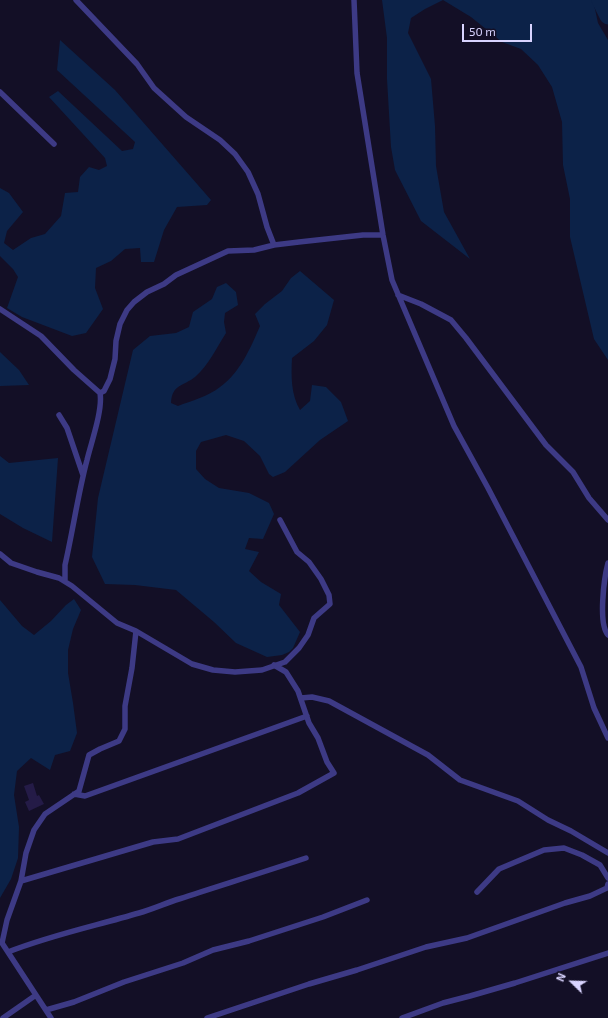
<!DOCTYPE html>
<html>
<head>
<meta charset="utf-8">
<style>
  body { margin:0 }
  #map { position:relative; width:608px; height:1018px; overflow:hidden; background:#130f26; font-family:"Exo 2",sans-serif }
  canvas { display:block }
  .north { position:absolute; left:552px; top:962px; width:40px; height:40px; -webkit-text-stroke:3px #130f26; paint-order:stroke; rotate:293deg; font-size:11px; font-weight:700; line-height:16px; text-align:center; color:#d9d4ff }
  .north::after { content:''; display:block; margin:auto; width:14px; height:18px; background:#d9d4ff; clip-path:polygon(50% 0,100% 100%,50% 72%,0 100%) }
  .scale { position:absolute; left:462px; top:24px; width:70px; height:18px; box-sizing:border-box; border:2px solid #d9d4ff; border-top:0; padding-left:5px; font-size:12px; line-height:14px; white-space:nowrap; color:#d9d4ff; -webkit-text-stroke:3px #130f26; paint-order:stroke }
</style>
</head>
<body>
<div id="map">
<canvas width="608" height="1018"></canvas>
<div class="north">N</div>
<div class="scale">50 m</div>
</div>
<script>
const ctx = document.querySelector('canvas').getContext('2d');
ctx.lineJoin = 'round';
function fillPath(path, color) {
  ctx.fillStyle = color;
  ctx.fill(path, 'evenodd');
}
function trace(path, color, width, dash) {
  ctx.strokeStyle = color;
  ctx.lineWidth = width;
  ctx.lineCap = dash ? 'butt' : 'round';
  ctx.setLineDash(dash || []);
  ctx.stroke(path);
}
const water = new Path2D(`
  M382 0H593L598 23 608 40V360L594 339 570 237V199L563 165 562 122 552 87 538 65 521 49 502 42 471 17 443 0 425 9 411 18 408 33 431 79 435 126 436 166 444 212 470 259 421 221 395 170 391 147 387 79V38Z
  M60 40 115 90 211 200 207 205 177 207 164 230 154 262H141L140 248 125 249 111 261 96 268 95 288 103 309 86 333 72 336 22 317 7 308 18 277 13 269 0 256V188L9 193 23 212 7 231 4 243 13 250 31 238 45 234 61 216 65 193 78 192 80 177 89 167 99 170 107 166 105 158 49 97 58 91 122 151 133 149 135 142 57 70Z
  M300 271 334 300 327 325 314 341 292 358C291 376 291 395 300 410L310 401 312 385 326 387 341 402 348 421 320 440 285 472 273 477 269 474 260 456 244 441 226 435 201 442 196 451V469L205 479 219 488 249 493 269 503 274 514 263 539 249 538 245 549 259 552 249 571 261 582 281 594 279 605 300 632 293 648 289 652 282 655 267 657 236 643 214 622 176 590 135 585 105 584 92 557 98 498 133 350 150 336 176 333 189 327 193 312 212 299 217 287 226 283 236 292 238 305 225 313 224 322 226 333C217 347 208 366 195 377 184 386 172 384 171 403L178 406C191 401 209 396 220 387 240 373 251 347 260 326L255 314 265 304 282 291 291 278Z
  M0 352 19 370 29 385 0 386Z
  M0 456 9 463 58 458 52 542 23 528 0 514Z
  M74 599 81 610 73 629 68 650V673L73 703 77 733 70 751 55 755 50 770 31 758 17 771 14 795 19 827 18 858 11 879 0 898V600L22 626 34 635 51 621 66 605Z`);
const river = new Path2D(`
  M600 0 608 16`);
const building = new Path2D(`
  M33 783 37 796 39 795 44 804 29 811 25 802 29 800 24 786Z`);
const service = new Path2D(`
  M76 0 137 64 154 88 186 117 220 140 235 154 248 172 258 194 267 227 274 245
  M354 0 357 73 383 235 392 280 454 426 488 488 581 667 594 708 608 738
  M0 92 54 144
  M398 295 421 304 451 320 466 338 546 445 573 472 589 498 608 520
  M0 309 41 336 74 370 100 393C103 410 91 443 87 460 78 494 73 530 65 565V581
  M100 393 104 391 110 379 115 359 116 341 120 324 127 310 134 302 147 292 164 284 176 275 228 251 254 250 274 245 299 242 363 235H383
  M59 415 67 428 83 475
  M0 554 11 563 37 572 59 578 72 586 117 623 136 631 132 668 125 706V729L119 741 100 749 89 755 79 791 45 814 34 830 26 853 21 881 7 920 2 943
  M608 563C604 578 598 624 608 635
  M136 631 192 664 213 670 235 672 262 670 285 662 299 648 308 635 314 618 330 604 329 595 321 579 309 562 297 552 280 520
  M301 698 312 697 329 701 428 755 460 780 518 801 548 820 571 831 608 853
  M74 794 85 796 307 716
  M21 881 153 842 178 839 298 793 334 773 327 762 318 738 309 723 298 691 286 672 274 665
  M477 892 499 869 544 850 564 848 582 855 600 865 608 878
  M0 942 2 943 51 1018
  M8 952C51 935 95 926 139 913 153 909 166 903 179 899 222 885 264 872 306 858
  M46 1010 74 1002 124 982 183 963 213 950 249 941 323 917 367 900
  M3 1018 36 995
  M207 1018 309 984 357 970 426 947 467 938 565 903 590 896 607 888 608 884
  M402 1018 443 1003 470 996 515 983 608 953`);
fillPath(water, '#0c2248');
trace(river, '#0c2248', 17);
fillPath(building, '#241b47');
trace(service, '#3d3a85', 5.5);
</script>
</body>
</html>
